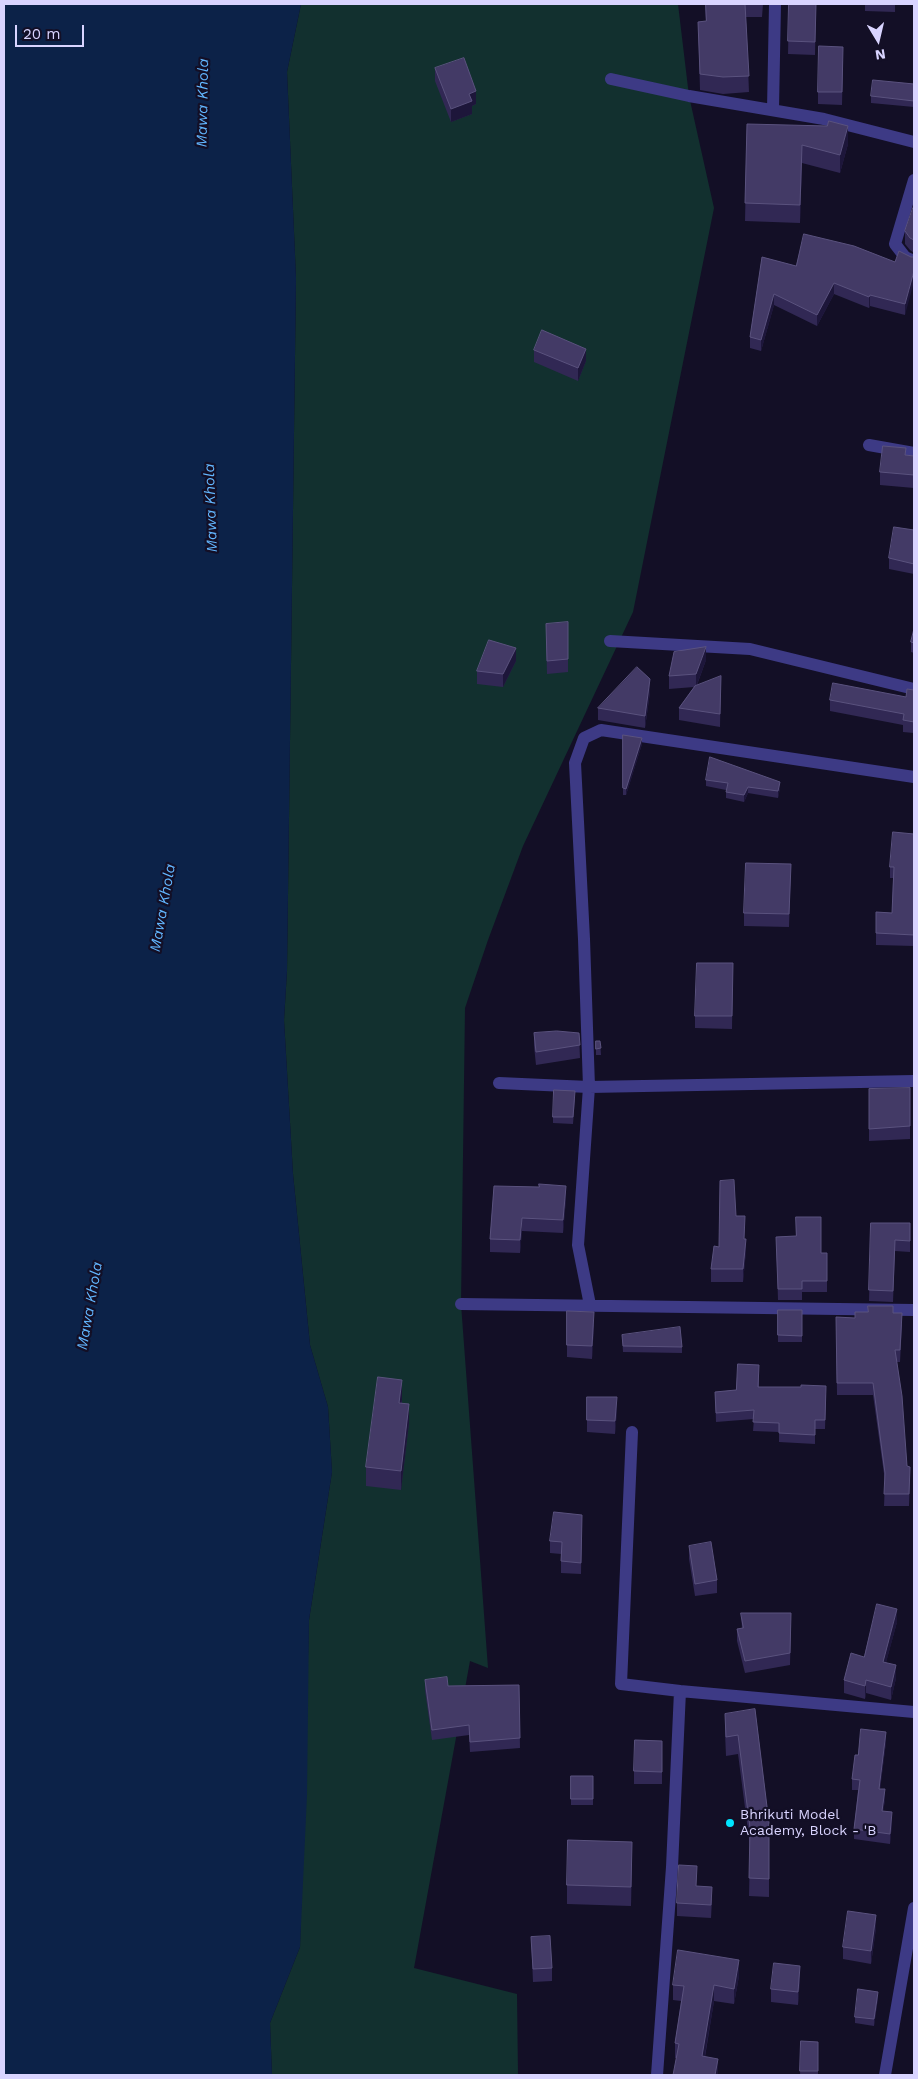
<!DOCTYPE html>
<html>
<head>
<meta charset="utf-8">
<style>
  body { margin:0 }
  #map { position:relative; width:918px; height:2079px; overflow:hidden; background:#130f26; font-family:"Work Sans",sans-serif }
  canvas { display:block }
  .frame { position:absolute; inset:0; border:5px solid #d9d4ff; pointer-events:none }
  .north { position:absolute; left:853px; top:15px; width:50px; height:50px; -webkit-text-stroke:4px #130f26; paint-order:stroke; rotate:171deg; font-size:14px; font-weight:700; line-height:20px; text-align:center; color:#d9d4ff }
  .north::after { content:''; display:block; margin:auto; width:18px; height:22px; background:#d9d4ff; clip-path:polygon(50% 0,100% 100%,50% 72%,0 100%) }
  .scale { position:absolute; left:15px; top:25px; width:69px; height:22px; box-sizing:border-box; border:2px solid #d9d4ff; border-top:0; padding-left:6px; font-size:15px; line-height:18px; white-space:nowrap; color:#d9d4ff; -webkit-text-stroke:4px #130f26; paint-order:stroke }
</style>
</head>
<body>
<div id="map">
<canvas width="918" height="2079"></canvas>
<div class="frame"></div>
<div class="north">N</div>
<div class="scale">20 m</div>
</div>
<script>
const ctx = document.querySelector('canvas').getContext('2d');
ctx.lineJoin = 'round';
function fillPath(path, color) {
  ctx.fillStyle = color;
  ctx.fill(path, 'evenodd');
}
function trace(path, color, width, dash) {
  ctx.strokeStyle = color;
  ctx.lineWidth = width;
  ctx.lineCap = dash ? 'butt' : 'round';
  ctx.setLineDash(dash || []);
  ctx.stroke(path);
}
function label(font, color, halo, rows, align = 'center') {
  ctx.font = font + ' "Work Sans",sans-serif';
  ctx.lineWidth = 4.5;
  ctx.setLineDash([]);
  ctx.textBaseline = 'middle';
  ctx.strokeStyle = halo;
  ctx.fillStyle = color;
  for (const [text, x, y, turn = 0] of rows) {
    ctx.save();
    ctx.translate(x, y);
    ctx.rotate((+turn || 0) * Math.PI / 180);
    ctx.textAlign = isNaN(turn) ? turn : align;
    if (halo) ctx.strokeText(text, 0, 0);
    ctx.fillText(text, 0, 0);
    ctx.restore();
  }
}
const green = new Path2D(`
  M301 4H678L689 96 714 208 633 612 523 846 488 940 465 1008 461 1304 488 1668 470 1661 414 1968 517 1994 518 2075H272L270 2023 300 1947 309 1620 332 1472 328 1407 310 1345 293 1174 284 1020 287 971 296 278 287 72Z`);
const water = new Path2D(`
  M4 4H301L287 72 296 278 287 971 284 1020 293 1174 310 1345 328 1407 332 1472 309 1620 307 1795 300 1947 270 2023 272 2075H4Z`);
const minor = new Path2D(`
  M611 79 689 96 824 119 914 142
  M773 109 775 4
  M914 180 895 244 905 257 914 261
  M869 445 914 453
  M610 641 750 649 914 689
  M499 1083 589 1087 584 939 575 763 584 738 601 730 914 777
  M461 1304 914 1310
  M590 1305 578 1245 589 1087 914 1081
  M632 1432 621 1684 680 1691
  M657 2075 672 1867 680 1691 914 1712
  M885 2075 914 1908`);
const wall = new Path2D(`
  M705 4H763L762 17H746L749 92 723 94 700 90 698 22 706 21Z
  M789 4H816L815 55 788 54Z
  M865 4H895V12L865 11Z
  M843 60 842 105 818 104V92Z
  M435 68 476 104 472 106V114L451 122 435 81Z
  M914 84V107L871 103V96Z
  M747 124 848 144 840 173 802 163 800 223 745 221Z
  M914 209V253L910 250 905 244V231Z
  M762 257 796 266 895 262 911 257 905 315 870 306 869 308 834 294 817 326 774 305 761 351 750 348V337Z
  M534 350 586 361 578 381 534 362Z
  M906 455 914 456V498V488L880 485V472Z
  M914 530V574L889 569V558Z
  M568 622V672L547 674 546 637Z
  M914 629V653L911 652V642Z
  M706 660 697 685 721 676 720 727 679 720V708L694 687 669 689V676Z
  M516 661 503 687 477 684V671Z
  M914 690V733L903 732V725L830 711V700L906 697Z
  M650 692 645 728 598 720V708Z
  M623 735 642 744 626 795H623Z
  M706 780 780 788 778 798 748 793 744 802 726 798V790L706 786Z
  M914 834V946L876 945V912L892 913 893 878H890V867Z
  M791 864 789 927 744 926V913Z
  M733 963 732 1029 695 1028V1016Z
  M534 1033H579L580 1058 536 1065 534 1046Z
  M596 1041H600L601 1055H596Z
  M910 1088V1139L869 1141V1089Z
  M575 1098 573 1124 553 1123V1117Z
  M494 1186 566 1199 563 1233 522 1231 520 1253 490 1252V1239Z
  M736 1216 744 1239 746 1251 743 1282H711V1269L719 1247Z
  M871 1223H910V1252L895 1251 893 1302 869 1301Z
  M796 1236 821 1253H827V1292H802V1300H778L776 1237Z
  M778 1310H802V1342H778Z
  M567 1311 594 1325 592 1359 567 1357Z
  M893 1313 902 1325 900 1362H897L907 1466 910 1479 909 1506H884L885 1481 873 1395H837L836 1317 855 1318Z
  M622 1335 682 1347V1353L623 1352Z
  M759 1374V1387L826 1395 825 1429H815V1444L779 1442V1432L753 1431 754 1419 716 1422 715 1392 736 1390Z
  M587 1397 617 1410 615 1434 587 1432Z
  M402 1399V1403L409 1423 401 1490 366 1486V1467Z
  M582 1515 581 1574 561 1573V1554L550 1553V1541Z
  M689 1546 717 1580V1593L695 1596 689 1559Z
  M741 1613 791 1625 790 1665 745 1673 737 1641V1629H742Z
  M897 1622 886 1662 896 1678 891 1700 866 1693 865 1699 844 1693V1680L864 1657Z
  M425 1680 448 1686 519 1685 520 1748 470 1752 469 1735 432 1740 425 1690Z
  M755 1709 769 1823V1897L749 1896 750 1846 738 1754 726 1756 725 1733V1714Z
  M662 1741V1784H634V1771Z
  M886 1742 880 1789 885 1800 883 1811 892 1823 890 1844 854 1839V1829L858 1790H852V1779L858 1755Z
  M571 1776H593V1805H571Z
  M632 1860 631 1906 567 1904V1885Z
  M697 1886 712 1899 711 1918 677 1916V1903Z
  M876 1928 871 1964 843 1959V1947Z
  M531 1937 552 1968V1981L533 1982Z
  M739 1976 734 2004 714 2001 705 2057 675 2058V2043L681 2001 673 2000V1985Z
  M800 1979 798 2005 771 2002V1989Z
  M878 1998 874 2026 855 2023V2017Z
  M801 2041 818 2042V2075H800Z`);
const shadedWall = new Path2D(`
  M476 91V104L472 106V114L451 122V109L469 94Z
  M848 126V144L840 173V155Z
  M802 145V163L800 223V205Z
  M914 271V282L905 315V304Z
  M834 283V294L817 326V315Z
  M774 294V305L761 351V340Z
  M870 295V306L869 308V297Z
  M586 349V361L578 381V368Z
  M706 647V660L696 687V674Z
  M516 648V661L503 687V674Z
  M650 679V692L645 728V716Z
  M642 738V744L626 795V789Z
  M780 782V788L778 798V791Z
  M748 787V793L744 802V795Z
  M566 1186V1199L563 1233V1220Z
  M522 1218V1231L520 1253V1240Z
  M746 1239V1251L743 1282V1269Z
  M594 1312V1325L592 1359V1346Z
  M402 1380V1399L399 1422V1403Z
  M617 1397V1410L615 1434V1421Z
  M409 1404V1423L401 1490V1471Z
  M897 1609V1622L883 1674V1662Z
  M896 1665V1678L891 1700V1687Z
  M866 1680V1693L865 1699V1686Z
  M886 1732V1742L879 1799V1789Z
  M885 1789V1800L882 1821V1811Z
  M892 1812V1823L890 1844V1834Z
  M632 1842V1860L631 1906V1887Z
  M876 1915V1928L871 1964V1951Z
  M739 1960V1976L734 2004V1989Z
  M800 1966V1979L798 2005V1992Z
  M714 1985V2001L702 2072V2056Z
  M878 1992V1998L874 2026V2019Z
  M718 2059V2075H715Z`);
const building = new Path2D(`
  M706 4H745L749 76 723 77 700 74 698 22 706 21Z
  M789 4H816L815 42 788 41Z
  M819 46 843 47 842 92H818Z
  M464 58 476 91 469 94 472 101 451 109 435 68Z
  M873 80 914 84V101L871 96Z
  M829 121 848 126 840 155 802 145 800 205 745 203 747 124 827 126Z
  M913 208 914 209V240L910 238 905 231Z
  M804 234 854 246 895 262 899 251 911 257H914V271L905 304 870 295 869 297 834 283 817 315 774 294 761 340 750 337 762 257 796 266Z
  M542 330 586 349 578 368 534 350Z
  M883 446 906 448 905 455 914 456V475L880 472Z
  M894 527 914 530V564L889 558Z
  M568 622V659L547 661 546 624Z
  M914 629V643L911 642Z
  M489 640 516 648 503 674 477 671Z
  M706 647 696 674 669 676 674 652Z
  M637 667 650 679 645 716 598 708Z
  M721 676 720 714 679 708 695 686Z
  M833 683 906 697 907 689 914 690V722L903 720 904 714 830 700Z
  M623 735 642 738 626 789 623 788Z
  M710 757 780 782 778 791 748 787 744 795 726 792 728 783 706 780Z
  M893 832 914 834V935L876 933V912L892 913 894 867H890Z
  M746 863 791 864 789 914 744 913Z
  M697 963H733L732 1016H695Z
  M557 1031 579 1033 580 1045 536 1052 534 1033Z
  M596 1041H600L601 1048 596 1049Z
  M910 1088V1126L869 1129V1089Z
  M554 1090 575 1091 573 1117H553Z
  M734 1180 736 1216H745L744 1239H746L743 1269H711L714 1246 719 1247 720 1181Z
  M539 1184 566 1186 563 1220 522 1218 520 1240 490 1239 494 1186 539 1187Z
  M796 1217H821V1253H827V1281H802V1289H778L776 1237 796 1236Z
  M871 1223H910V1241L895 1240 893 1291 869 1290Z
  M868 1306H893V1313H902L900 1350H895L902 1396 907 1466 910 1467 909 1494H884L885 1473 873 1383H837L836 1317 855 1318V1312H868Z
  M778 1310H802V1336L778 1335Z
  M567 1311 594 1312 592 1346 567 1345Z
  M680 1327 682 1347 623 1346 622 1335Z
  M738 1364 759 1365 758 1387H801V1385L826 1386 825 1420H815V1435L779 1433V1423L753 1422 754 1410 716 1413 715 1392 736 1390Z
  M378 1377 402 1380 399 1403 409 1404 401 1471 366 1467Z
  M587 1397H617L615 1421 587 1420Z
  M554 1512 582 1515 581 1563 561 1561 562 1542 550 1541Z
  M711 1542 717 1580 695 1584 689 1546Z
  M877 1604 897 1609 883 1662 896 1665 891 1687 866 1680 865 1686 844 1680 851 1653 864 1657Z
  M741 1613H791L790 1653 745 1661 737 1629 743 1628Z
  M447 1677 448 1686 519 1685 520 1738 470 1742 469 1725 432 1730 425 1680Z
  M755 1709 769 1823V1879L749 1878 750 1828 738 1735 726 1737 725 1714Z
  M861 1729 886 1732 879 1789H885L882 1811 892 1812 890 1834 854 1829 860 1780 852 1779 855 1755H858Z
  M635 1740 662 1741V1772L634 1771Z
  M571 1776H593V1799H571Z
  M568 1840 632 1842 631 1887 567 1885Z
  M679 1865 697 1866 696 1886 712 1887 711 1905 677 1903Z
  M848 1911 876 1915 871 1951 843 1947Z
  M550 1936 552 1968 533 1969 531 1937Z
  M678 1950 739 1960 734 1989 714 1985 702 2056 718 2059 715 2075H673L679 2044 675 2043 684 1986 673 1985Z
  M774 1963 800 1966 798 1992 771 1989Z
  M858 1989 878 1992 874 2019 855 2017Z
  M801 2041 818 2042V2071H800Z`);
const markers = [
  [730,1823,5,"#00e5ff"]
];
const poiNames = [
  ["Bhrikuti Model",740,1815],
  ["Academy, Block - 'B",740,1831]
];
const waterNames = [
  ["Mawa Khola",203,103,-89],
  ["Mawa Khola",211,508,-92],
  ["Mawa Khola",163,908,-80],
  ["Mawa Khola",90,1306,-80]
];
fillPath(green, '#12302f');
fillPath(water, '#0c2248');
trace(minor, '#3d3a85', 12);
fillPath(wall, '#312854');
fillPath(shadedWall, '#1d163a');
fillPath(building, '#433a66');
trace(building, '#5a527e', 1);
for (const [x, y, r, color] of markers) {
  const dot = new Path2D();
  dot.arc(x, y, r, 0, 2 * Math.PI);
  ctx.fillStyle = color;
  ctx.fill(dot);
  trace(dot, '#130f26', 2);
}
label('14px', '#d9d4ff', '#130f26', poiNames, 'left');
label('italic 15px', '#62b6ff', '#130f26', waterNames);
</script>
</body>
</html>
